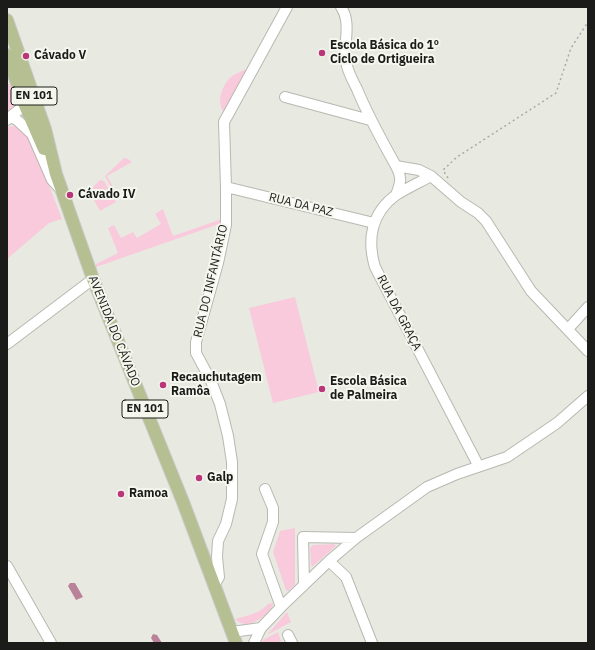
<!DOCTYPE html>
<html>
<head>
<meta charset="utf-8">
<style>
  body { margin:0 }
  #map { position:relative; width:595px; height:650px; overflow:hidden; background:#e8eae2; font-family:"IBM Plex Sans",sans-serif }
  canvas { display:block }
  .frame { position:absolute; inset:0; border:8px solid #1b1c19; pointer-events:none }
</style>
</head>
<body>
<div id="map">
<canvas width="595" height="650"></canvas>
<div class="frame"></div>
</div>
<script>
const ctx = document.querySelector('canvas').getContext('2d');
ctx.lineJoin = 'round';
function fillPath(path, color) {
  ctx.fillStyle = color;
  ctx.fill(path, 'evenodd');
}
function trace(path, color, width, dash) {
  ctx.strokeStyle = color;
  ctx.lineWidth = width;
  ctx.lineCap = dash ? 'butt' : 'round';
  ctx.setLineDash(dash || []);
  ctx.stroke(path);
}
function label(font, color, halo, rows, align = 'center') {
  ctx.font = font + ' "IBM Plex Sans",sans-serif';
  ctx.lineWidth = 4;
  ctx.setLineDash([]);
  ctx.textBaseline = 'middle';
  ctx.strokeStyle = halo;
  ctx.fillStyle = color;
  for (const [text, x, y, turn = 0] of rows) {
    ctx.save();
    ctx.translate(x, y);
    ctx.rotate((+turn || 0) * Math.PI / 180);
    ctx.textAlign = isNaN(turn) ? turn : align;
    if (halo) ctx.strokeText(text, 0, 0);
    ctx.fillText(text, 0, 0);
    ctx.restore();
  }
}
const green = new Path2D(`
  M248 68 224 112C216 102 222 85 231 77 236 73 243 71 248 68Z
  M7 84H11L18 105 12 110 7 112Z
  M14 126 21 128 32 142 62 219 49 223 7 259V127Z
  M124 158 128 159 132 162 107 176 119 197 117 199 105 176Z
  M100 180 104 181 116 202 100 211 89 191Z
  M163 209 173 236 222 219V223L96 267V264L118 253 108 228 114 225 121 238 133 232 137 238 161 224 155 214Z
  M295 297 319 392 273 403 249 308Z
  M295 528V585L288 591 286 590 273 552 280 531Z
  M334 544 336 546 312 567 311 564 310 548 313 545Z
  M273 603C273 608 269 610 266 614 257 622 245 629 235 619 246 616 261 613 268 604Z
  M287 612 291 622 267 635Z
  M278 632 281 641 277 643H262L263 640Z`);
const water = new Path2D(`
  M70 583H75L83 597 76 600 68 586Z
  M153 634 157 635 162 643H154L151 638Z`);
const path = new Path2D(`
  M448 178 443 170 457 157 556 93 571 48 588 22`);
const minor = new Path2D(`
  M341 7C352 23 343 43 346 61 347 71 353 81 357 89 368 116 382 141 396 166L419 170 431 176 461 202 478 213 486 221 531 291 588 351
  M285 97 370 120
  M7 117H10L20 109 27 97
  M7 120 10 117 17 120 32 134 52 180 61 190
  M396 166C402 178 401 182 396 195
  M431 176C420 182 407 188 396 195 371 213 367 240 375 267L476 461 478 467
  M226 187 374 223
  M568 329 588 307
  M7 344 93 279
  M265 489 273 508V522L262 554 281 607
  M329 561 346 577 372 643
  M7 566 51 643
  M214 585 219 577 217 557 218 541 226 524 232 499V462L228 436 220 404 211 381 196 353V342L218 263 226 225V187L224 122 287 7
  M304 585 303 537 356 538
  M232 632 261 628
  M288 635 292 643
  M254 643 261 628 281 607 329 561 356 538 427 487 457 474 507 457 557 423 588 396`);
const major = new Path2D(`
  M7 20 45 129 56 174 93 279 183 502 236 643
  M7 55 24 103 44 149`);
const markers = [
  [322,53,4,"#ba367b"],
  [26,56,4,"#ba367b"],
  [70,195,4,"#ba367b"],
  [163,385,4,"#ba367b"],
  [322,389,4,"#ba367b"],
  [199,478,4,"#ba367b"],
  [121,494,4,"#ba367b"]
];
const shields = [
  [34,96,46],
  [145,409,46]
];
const shieldNames = [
  ["EN 101",34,96],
  ["EN 101",145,409]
];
const poiNames = [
  ["Escola Básica do 1º",330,46],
  ["Ciclo de Ortigueira",330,60],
  ["Cávado V",34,56],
  ["Cávado IV",78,195],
  ["Recauchutagem",171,378],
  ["Ramôa",171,392],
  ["Escola Básica",330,382],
  ["de Palmeira",330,396],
  ["Galp",207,478],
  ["Ramoa",129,494]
];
const streetNames = [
  ["RUA DA PAZ",301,205,14],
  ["RUA DO INFANTÁRIO",211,281,-77],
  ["RUA DA GRAÇA",399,313,63],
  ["AVENIDA DO CÁVADO",114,331,68]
];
fillPath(green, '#f9c9dc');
fillPath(water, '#ba8299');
trace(minor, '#b7b9b1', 12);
trace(major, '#c8c9c8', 14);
trace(path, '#a8aaa4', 1.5, [2, 3]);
trace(minor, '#fff', 10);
trace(major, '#b6bf92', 12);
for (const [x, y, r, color] of markers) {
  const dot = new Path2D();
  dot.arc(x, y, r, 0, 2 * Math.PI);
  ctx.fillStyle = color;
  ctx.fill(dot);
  trace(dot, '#f5f7ef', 1.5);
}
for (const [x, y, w] of shields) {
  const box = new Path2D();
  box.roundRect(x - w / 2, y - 9, w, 18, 3);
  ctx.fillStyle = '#f5f7ef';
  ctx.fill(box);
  trace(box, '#1b1c19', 1);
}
label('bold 11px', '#1b1c19', null, shieldNames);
label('bold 12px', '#1b1c19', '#f5f7ef', poiNames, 'left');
label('12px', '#1b1c19', '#f5f7ef', streetNames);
</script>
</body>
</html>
